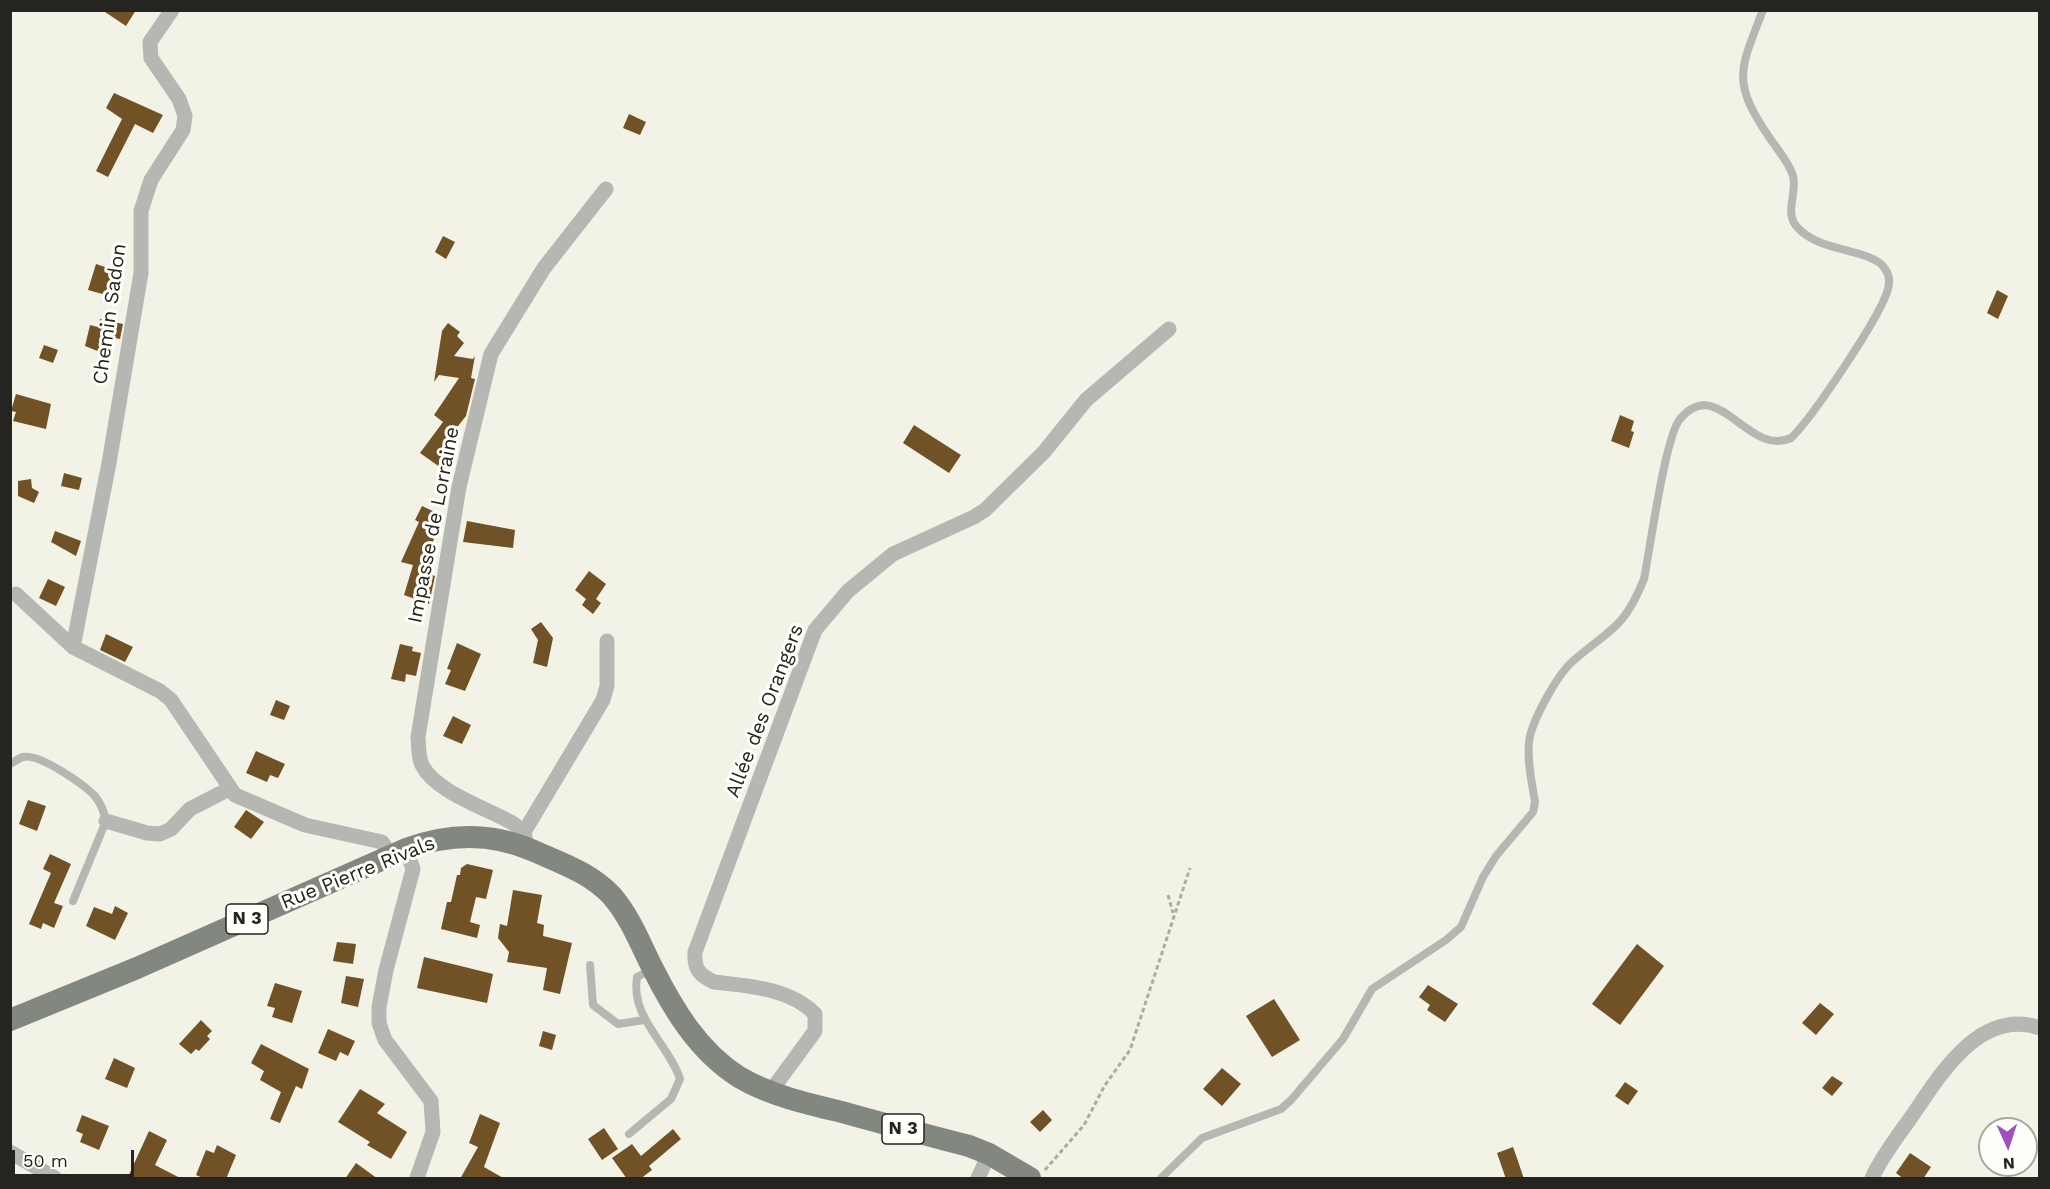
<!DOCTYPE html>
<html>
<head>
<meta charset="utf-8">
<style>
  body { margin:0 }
  #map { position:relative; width:2050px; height:1189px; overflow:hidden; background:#f2f2e6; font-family:"Work Sans",sans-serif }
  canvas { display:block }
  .frame { position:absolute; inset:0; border:12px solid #252420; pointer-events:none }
  .north { position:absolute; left:1978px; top:1117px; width:60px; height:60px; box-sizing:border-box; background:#fffffa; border:2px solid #a8a7a3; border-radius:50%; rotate:177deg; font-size:16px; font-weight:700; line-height:24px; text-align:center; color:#252420 }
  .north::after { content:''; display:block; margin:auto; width:21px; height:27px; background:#9e4fc0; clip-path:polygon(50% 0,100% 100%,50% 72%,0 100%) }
  .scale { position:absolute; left:12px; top:1150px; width:122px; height:27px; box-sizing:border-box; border:3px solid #252420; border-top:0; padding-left:8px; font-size:18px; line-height:21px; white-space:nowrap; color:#252420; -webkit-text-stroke:4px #fffffa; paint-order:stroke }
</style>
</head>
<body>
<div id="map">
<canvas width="2050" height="1189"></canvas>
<div class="frame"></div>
<div class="north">N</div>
<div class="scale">50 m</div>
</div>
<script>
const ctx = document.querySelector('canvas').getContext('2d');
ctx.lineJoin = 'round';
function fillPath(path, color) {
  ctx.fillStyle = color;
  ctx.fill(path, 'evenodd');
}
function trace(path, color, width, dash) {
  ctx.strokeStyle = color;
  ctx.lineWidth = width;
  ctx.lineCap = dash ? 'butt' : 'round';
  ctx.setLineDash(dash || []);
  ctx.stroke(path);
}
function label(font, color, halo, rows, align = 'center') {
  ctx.font = font + ' "Work Sans",sans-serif';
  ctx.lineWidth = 6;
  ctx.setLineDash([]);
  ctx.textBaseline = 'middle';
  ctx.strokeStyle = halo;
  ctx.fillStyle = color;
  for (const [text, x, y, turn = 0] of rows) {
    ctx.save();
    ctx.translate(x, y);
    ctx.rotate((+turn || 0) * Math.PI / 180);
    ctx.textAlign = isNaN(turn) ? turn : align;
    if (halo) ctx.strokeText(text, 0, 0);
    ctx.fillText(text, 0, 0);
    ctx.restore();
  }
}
const building = new Path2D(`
  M102 10H136L126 26Z
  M114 93 163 115 153 133 135 124 108 177 96 171 122 119 106 108Z
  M629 114 646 122 640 135 623 128Z
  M443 236 455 242 446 259 435 252Z
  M96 264 114 270 106 295 88 290Z
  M1997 290 2008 296 1998 319 1987 313Z
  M100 319 123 324 120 339 105 336 100 352 85 346 90 325 98 327Z
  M448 323 460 332 457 336 464 343 454 356 473 359 475 356 471 378 475 379 466 416 454 431 459 435 446 455 452 460 444 470 420 453 443 422 434 415 459 378 439 375 434 382 442 331Z
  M44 345 58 350 53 363 39 358Z
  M16 394 51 404 46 429 13 421 16 412 11 411Z
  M1620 415 1634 421 1631 431 1634 432 1629 448 1611 441Z
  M914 425 961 455 949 473 903 443Z
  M64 473 82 478 79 490 61 486Z
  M31 479 32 488 39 492 34 503 18 496V481Z
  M422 506 437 513 431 527 434 528 432 534 436 535 424 560 429 562 425 573 435 576 429 604 404 595 413 565 401 562 419 522 415 520Z
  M467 521 515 530 513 548 463 542Z
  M55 531 81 541 76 556 51 542Z
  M589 571 606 584 596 599 601 603 593 614 582 605 586 599 575 590Z
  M48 579 65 587 56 606 39 598Z
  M541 622 553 638 547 667 533 663 538 640 531 629Z
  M106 634 133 647 125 662 100 650Z
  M457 643 481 654 465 691 445 684 451 670 447 669Z
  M400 644 413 647 412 651 421 653 416 676 406 674 405 682 391 679Z
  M276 700 290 706 284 720 270 715Z
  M453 716 471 725 462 744 443 736Z
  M256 751 285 764 278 778 270 775 267 782 246 773Z
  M28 800 46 806 37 831 19 824Z
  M246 810 264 822 251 839 234 827Z
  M50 854 71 864 54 903 63 906 54 928 43 923 41 929 29 924 51 873 43 869Z
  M467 864 493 870 486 899 476 897 470 922 480 925 477 938 441 929 447 902H451L457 875H460L461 868Z
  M513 890 542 895 537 923 544 925 543 936 572 943 560 994 543 990 547 968 507 962 509 952 498 938 500 924 507 926Z
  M115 906 128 913 115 940 86 926 94 907 112 914Z
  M337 942 356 944 353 964 333 961Z
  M1637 944 1664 966 1620 1025 1592 1004Z
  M424 957 493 974 487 1003 417 988Z
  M346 976 364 979 358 1007 341 1003Z
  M275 983 302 991 292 1023 272 1017 275 1008 267 1006Z
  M1428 985 1458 1004 1445 1022 1427 1010 1430 1005 1419 997Z
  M1274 999 1300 1040 1272 1057 1246 1016Z
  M1820 1003 1834 1014 1816 1035 1802 1023Z
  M201 1020 212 1031 207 1036 210 1039 199 1051 196 1049 191 1054 179 1044Z
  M328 1029 355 1041 348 1056 340 1052 336 1061 318 1053Z
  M543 1031 556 1035 552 1050 539 1046Z
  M261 1044 309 1069 302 1089 296 1086 280 1123 270 1119 281 1092 260 1080 264 1071 251 1063Z
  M114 1058 135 1068 127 1088 105 1079Z
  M1222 1068 1241 1084 1222 1106 1203 1089Z
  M1832 1076 1843 1083 1832 1096 1822 1088Z
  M1625 1082 1638 1091 1628 1105 1615 1096Z
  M360 1089 385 1104 377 1113 407 1132 391 1159 367 1145 370 1142 338 1122Z
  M1043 1110 1052 1120 1040 1132 1030 1122Z
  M480 1114 500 1123 484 1167 505 1179H460L478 1147 469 1143Z
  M82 1115 109 1126 99 1150 80 1142 83 1134 76 1131Z
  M604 1128 618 1149 602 1160 588 1139Z
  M673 1129 681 1139 649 1166 652 1170 640 1179H627L612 1158 632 1144 641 1156Z
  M149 1131 167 1140 155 1165 182 1179H127Z
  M217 1145 236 1155 226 1179H205L196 1175 206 1150 214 1153Z
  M1513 1147 1518 1161 1524 1179H1506L1497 1153Z
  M1910 1153 1931 1167 1923 1179H1904L1896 1173Z
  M356 1163 378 1179H345Z`);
const path = new Path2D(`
  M1168 895 1173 913
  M1045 1170 1084 1125 1105 1085 1130 1050 1190 868`);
const lane = new Path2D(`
  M10 764C14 762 19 758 23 757 39 753 83 784 94 795 101 803 104 811 106 821L73 901
  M590 965 593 1005 618 1024 644 1020
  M629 1134 671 1099 680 1079C669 1044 630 1018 637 977L651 970
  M1161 1178 1202 1138 1281 1109 1291 1100 1343 1039 1372 989 1446 940 1461 927 1483 877 1496 856 1533 812 1535 802C1532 783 1527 762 1529 742 1531 722 1557 675 1573 661 1610 629 1624 629 1644 579 1650 549 1665 437 1680 419 1718 373 1748 458 1791 438 1812 418 1881 316 1888 289 1891 279 1888 271 1881 264 1861 248 1819 251 1798 228 1783 213 1798 193 1793 176 1789 162 1777 149 1769 137 1731 81 1740 70 1763 10`);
const street = new Path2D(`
  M16 594 73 647 160 691 171 700 235 795 305 825 382 842 391 856
  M73 647 109 463 141 273V211L151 180 183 130 185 116 179 99 151 58 150 42 172 10
  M106 821 147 833 160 834 171 829 190 809 229 789
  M524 832 603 700 607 686V641
  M527 848 524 832 514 824C489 809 435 792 422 765 418 757 419 747 418 737L459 487 491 354 544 268 606 189
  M406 849 413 869 386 970 379 1007V1023L385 1040 431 1101 433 1132 417 1178
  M771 1091 815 1031V1014C790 988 748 986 714 982 699 975 694 969 695 952L815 630 848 591 893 554 974 517 985 510 1044 452 1086 400 1169 329
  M10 1152 55 1178
  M978 1178 989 1154
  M1872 1178C1882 1156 1898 1136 1912 1116 1940 1075 1980 1007 2040 1028`);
const primary = new Path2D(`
  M10 1020 137 968 406 849C449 833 491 832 534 851 561 863 591 873 612 896 630 917 640 943 652 967 673 1009 698 1051 739 1077 769 1095 808 1104 842 1112 884 1124 927 1135 969 1146L989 1154 1030 1178`);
const shields = [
  [247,919,42],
  [903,1129,42]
];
const shieldNames = [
  ["N 3",247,919],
  ["N 3",903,1129]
];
const streetNames = [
  ["Chemin Sadon",110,314,-82],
  ["Impasse de Lorraine",434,525,-79],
  ["Allée des Orangers",765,711,-69],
  ["Rue Pierre Rivals",358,873,-22]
];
fillPath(building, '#705226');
trace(path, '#adaca3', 3, [4.5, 3]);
trace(lane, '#b5b7b3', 8);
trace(street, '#b5b7b3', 15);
trace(primary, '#82877f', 22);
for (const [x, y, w] of shields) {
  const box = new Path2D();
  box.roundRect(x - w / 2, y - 15, w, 30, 4.5);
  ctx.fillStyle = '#fffffa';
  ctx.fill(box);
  trace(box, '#252420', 1.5);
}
label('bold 18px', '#252420', null, shieldNames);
label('20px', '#252420', '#fffffa', streetNames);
</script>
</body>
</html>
